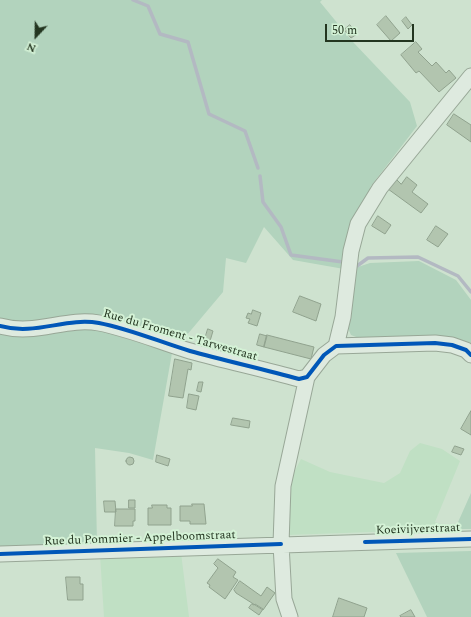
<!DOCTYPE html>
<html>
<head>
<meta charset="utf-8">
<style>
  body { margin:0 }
  #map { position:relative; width:471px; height:617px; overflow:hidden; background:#cee2cf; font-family:Spectral,serif }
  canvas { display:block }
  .north { position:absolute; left:16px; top:16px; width:40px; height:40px; -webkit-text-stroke:3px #d4f2d6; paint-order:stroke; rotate:202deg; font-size:11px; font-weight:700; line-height:16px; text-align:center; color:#233520 }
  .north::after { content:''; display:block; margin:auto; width:14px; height:18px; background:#233520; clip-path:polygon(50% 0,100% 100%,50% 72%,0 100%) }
  .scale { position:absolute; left:325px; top:24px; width:89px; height:18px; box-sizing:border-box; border:2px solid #233520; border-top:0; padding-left:5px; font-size:12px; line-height:14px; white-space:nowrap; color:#233520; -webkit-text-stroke:3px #d4f2d6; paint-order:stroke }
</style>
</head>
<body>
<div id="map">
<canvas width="471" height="617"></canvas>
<div class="north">N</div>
<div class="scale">50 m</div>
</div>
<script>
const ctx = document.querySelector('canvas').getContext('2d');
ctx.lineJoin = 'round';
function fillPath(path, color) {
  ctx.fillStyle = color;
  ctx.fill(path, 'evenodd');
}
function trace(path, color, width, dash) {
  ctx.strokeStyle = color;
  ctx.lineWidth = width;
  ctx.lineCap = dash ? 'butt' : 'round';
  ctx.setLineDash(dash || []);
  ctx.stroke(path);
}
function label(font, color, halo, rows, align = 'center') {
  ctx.font = font + ' Spectral,serif';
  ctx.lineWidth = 4;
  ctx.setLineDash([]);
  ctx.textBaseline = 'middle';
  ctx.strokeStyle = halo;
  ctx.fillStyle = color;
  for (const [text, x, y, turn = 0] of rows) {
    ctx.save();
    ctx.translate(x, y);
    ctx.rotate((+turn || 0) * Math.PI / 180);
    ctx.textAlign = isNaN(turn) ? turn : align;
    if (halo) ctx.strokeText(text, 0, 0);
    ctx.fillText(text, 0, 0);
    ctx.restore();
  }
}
const farmland = new Path2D(`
  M420 443 442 449 460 461 435 522 455 529 288 535 289 482 301 459 330 472 384 483 400 473 410 451Z
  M181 553 189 617H104L100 555Z`);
const green = new Path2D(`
  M0 0H322L320 2 353 42 410 102 417 126 371 186 344 269 293 260 264 227 246 263 226 258 223 292 181 342 114 321 30 324 0 321Z
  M419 261 456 280 471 300V349L359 338 351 335 347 326 352 269 370 263Z
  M83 328 103 331 172 353 153 460 129 453 95 448 97 544 0 547V331Z
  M471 493V529H455Z
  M471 551V617H427L396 553Z`);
const stream = new Path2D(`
  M133 0 148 6 160 34 188 42 209 114 245 131 258 168
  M260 176 263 202 281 227 291 255 343 262
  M357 266 368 258 418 257 458 276 471 292`);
const building = new Path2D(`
  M386 16 400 33 391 41 377 25Z
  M406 17 412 25 408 29 402 21Z
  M350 25 357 34 351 38 344 30Z
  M416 42 422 49 418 52 432 66 436 62 446 73 449 70 456 78 439 92 419 71 416 73 401 55Z
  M454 114 471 125V142L447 125Z
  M407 177 417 185 412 192 428 204 421 213 388 189 396 179 401 184Z
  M378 216 391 225 385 234 372 226Z
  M436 226 448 234 438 247 427 240Z
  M300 296 321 304 316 321 293 312Z
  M253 310 261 313 257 326 248 323 250 319 246 318 248 313 251 314Z
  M208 329 213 331 210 341 205 339Z
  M260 334 267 336 264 347 257 345Z
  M267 335 314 347 311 359 264 347Z
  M175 359 192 363 191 370 188 369 183 398 169 396Z
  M199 382H203L201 392 197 391Z
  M189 394 199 396 196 410 187 408Z
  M471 411V435L461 429Z
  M233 418 250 421 249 428 231 425Z
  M455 446 464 449 461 455 452 452Z
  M157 455 170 459 168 466 156 462Z
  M126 461a4 4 0 1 1 8 0a4 4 0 1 1-8 0Z
  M129 500H135V508H129Z
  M104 501H115L116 512H105Z
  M192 504H204L206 524H190V521H180V506H192Z
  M152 505H167V508H171V525H148V508H152Z
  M116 509H135V521H133V526H115Z
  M218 559 236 572 233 577 238 580 225 599 209 587 210 585 207 583 218 568 214 564Z
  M66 577H80V584H83V600H68Z
  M240 581 261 596 267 587 275 593 263 610 236 593 234 590Z
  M339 598 367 608 364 617H333Z
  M252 604 254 605 255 604 263 609 259 615 249 608Z
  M411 610 415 617H401L400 616Z`);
const minor = new Path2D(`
  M0 326C36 336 65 317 99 323 130 329 160 342 190 351 226 361 263 369 299 379L307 377
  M336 346 343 317 351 251 358 224 380 188 471 76
  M0 554 471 539
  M290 617 284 599 281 544 283 486 307 377 324 355 336 346 435 343 452 345 466 350 471 355`);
const cycleway = new Path2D(`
  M0 326C36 336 65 317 99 323 130 329 160 342 190 351 226 361 263 369 299 379L307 377 324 355 336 346 435 343 452 345 466 350 471 355
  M365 542 471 539
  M0 554 281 544`);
const streetNames = [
  ["Rue du Froment - Tarwestraat",180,336,16],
  ["Koeivijverstraat",418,530,-2],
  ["Rue du Pommier - Appelboomstraat",140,539,-2]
];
fillPath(farmland, '#c0e0c4');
fillPath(green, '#b2d3bd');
trace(stream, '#b3b9c2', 3.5);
fillPath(building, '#b2c5af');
trace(building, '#90a28e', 1);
trace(minor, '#98a797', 17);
trace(minor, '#deeadf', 15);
trace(cycleway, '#0057b8', 4);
label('12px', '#233520', '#d4f2d6', streetNames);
</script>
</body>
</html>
